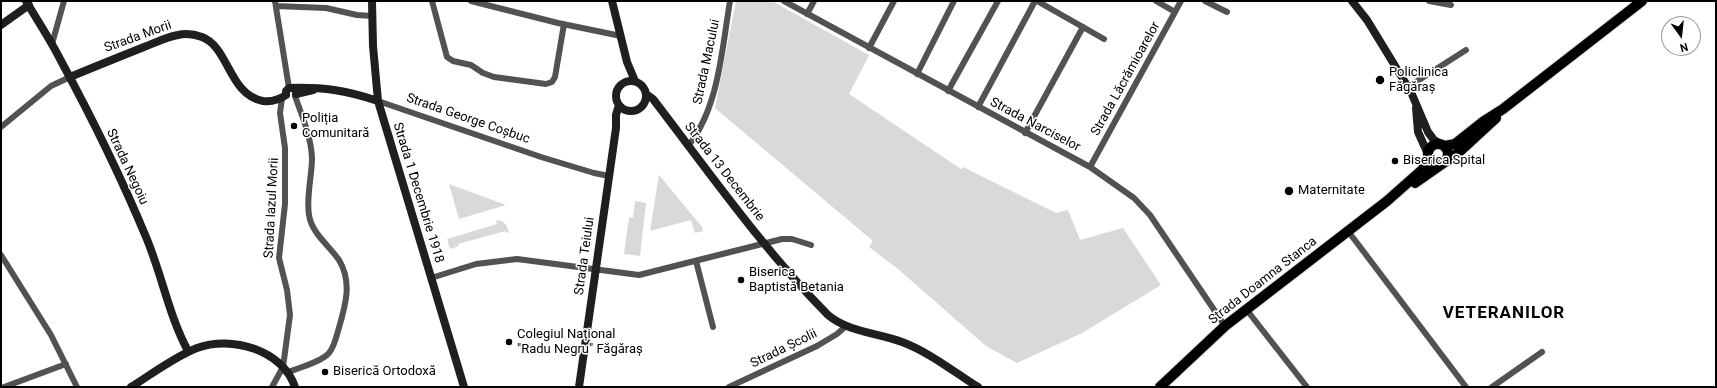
<!DOCTYPE html>
<html>
<head>
<meta charset="utf-8">
<style>
  body { margin:0 }
  #map { position:relative; width:1717px; height:388px; overflow:hidden; background:#fff; font-family:Roboto,sans-serif }
  canvas { display:block }
  .frame { position:absolute; inset:0; border:2px solid #000; pointer-events:none }
  .north { position:absolute; left:1661px; top:16px; width:40px; height:40px; box-sizing:border-box; background:#fff; border:1px solid #999; border-radius:50%; rotate:165deg; font-size:11px; font-weight:700; line-height:16px; text-align:center; color:#000 }
  .north::after { content:''; display:block; margin:auto; width:14px; height:18px; background:#000; clip-path:polygon(50% 0,100% 100%,50% 72%,0 100%) }
</style>
</head>
<body>
<div id="map">
<canvas width="1717" height="388"></canvas>
<div class="frame"></div>
<div class="north">N</div>
</div>
<script>
const ctx = document.querySelector('canvas').getContext('2d');
ctx.lineJoin = 'round';
function fillPath(path, color) {
  ctx.fillStyle = color;
  ctx.fill(path, 'evenodd');
}
function trace(path, color, width, dash) {
  ctx.strokeStyle = color;
  ctx.lineWidth = width;
  ctx.lineCap = dash ? 'butt' : 'round';
  ctx.setLineDash(dash || []);
  ctx.stroke(path);
}
function label(font, color, halo, rows, align = 'center') {
  ctx.font = font + ' Roboto,sans-serif';
  ctx.lineWidth = 3;
  ctx.setLineDash([]);
  ctx.textBaseline = 'middle';
  ctx.strokeStyle = halo;
  ctx.fillStyle = color;
  for (const [text, x, y, turn = 0] of rows) {
    ctx.save();
    ctx.translate(x, y);
    ctx.rotate((+turn || 0) * Math.PI / 180);
    ctx.textAlign = isNaN(turn) ? turn : align;
    if (halo) ctx.strokeText(text, 0, 0);
    ctx.fillText(text, 0, 0);
    ctx.restore();
  }
}
const green = new Path2D(`
  M736 1H772L869 55 849 94 961 169 963 167 1056 213 1068 210 1080 240 1123 228 1161 285 1082 333 1017 363 986 346 898 269 869 247 873 241 715 108Z
  M659 175 702 227 703 231 695 233 691 220 650 231Z
  M449 184 506 205 459 219Z
  M635 201 646 203 640 256 624 254 629 217 633 218Z
  M496 220C505 221 506 224 509 232L506 233 505 231 458 244 459 246 450 249 447 239 497 224Z`);
const street = new Path2D(`
  M275 1 289 88
  M432 1 447 57 453 61 471 65 483 73 494 77 546 84 552 82 555 77 564 24
  M471 1 558 23 621 36
  M784 1 1090 167 1134 198 1150 215 1225 326
  M1037 1 1104 39
  M1156 1 1175 12
  M1205 1 1227 12
  M1429 1 1451 5
  M276 6 326 8 357 15 372 16
  M807 14 814 1
  M52 44 64 1
  M869 48 894 1
  M917 74 954 1
  M1408 87 1466 50
  M948 91 998 1
  M378 101 541 157 594 173 609 176
  M978 107 1035 1
  M1 127 51 86 70 77
  M1025 133 1083 27
  M688 146C719 108 722 48 730 1
  M1090 167 1181 1
  M1348 231 1466 387
  M1 255 51 335 77 387
  M696 261 713 327
  M431 278 476 264 517 259 639 275 782 239H792L811 245
  M1246 309 1307 387
  M288 372C299 368 321 362 329 353 334 347 336 338 338 331 345 307 353 283 339 260 329 245 312 234 309 215 306 197 312 176 312 158 311 136 302 116 295 96
  M4 387 66 364
  M272 387 283 367 290 315 287 290 279 258 285 204V148L280 113 282 98
  M729 387 817 346 837 334 846 326
  M1492 387 1542 352`);
const secondary = new Path2D(`
  M26 1C37 20 50 39 60 59 91 116 121 177 146 237 162 275 169 316 188 351
  M372 1 373 46 378 101 464 387
  M612 1 627 62 635 81
  M1352 1 1367 20 1411 92 1428 132 1434 140 1442 145
  M1 25 29 5
  M70 77C94 67 119 57 144 47 155 43 166 37 178 35 186 33 194 34 202 37 229 47 229 95 263 101 272 102 279 100 286 95
  M616 96a15 15 0 1 1 30 0a15 15 0 1 1-30 0Z
  M296 94 313 90
  M646 94 653 99C709 172 763 249 828 315 848 332 878 333 902 342 929 352 954 372 978 387
  M286 95V91L289 88C324 87 345 90 378 101
  M1416 108 1418 132 1428 154
  M131 387C152 374 174 357 197 348 231 335 283 350 295 387
  M579 387 616 128V115L619 105`);
const primary = new Path2D(`
  M1428 154a10 10 0 1 1 20 0a10 10 0 1 1-20 0Z
  M1445 146 1455 144 1484 121 1503 109 1642 1
  M1415 183 1458 153 1496 118
  M1160 387 1225 326 1387 201 1422 170 1429 159`);
const markers = [
  [1380,80,5,"#000"],
  [294,126,4,"#000"],
  [1395,161,4,"#000"],
  [1289,191,5,"#000"],
  [741,280,4,"#000"],
  [509,342,4,"#000"],
  [325,372,4,"#000"]
];
const streetNames = [
  ["Strada Morii",138,37,-20],
  ["Strada Macului",707,62,-78],
  ["Strada Lăcrămioarelor",1126,79,-61],
  ["Strada George Coșbuc",468,119,19],
  ["Strada Narciselor",1035,125,28],
  ["Strada Negoiu",127,167,65],
  ["Strada 13 Decembrie",724,172,52],
  ["Strada 1 Decembrie 1918",418,193,73],
  ["Strada Iazul Morii",272,208,-87],
  ["Strada Teiului",585,256,-82],
  ["Strada Doamna Stanca",1263,281,-38],
  ["Strada Școlii",784,349,-26]
];
const poiNames = [
  ["Policlinica",1389,73],
  ["Făgăraș",1389,88],
  ["Poliția",302,119],
  ["Comunitară",302,134],
  ["Biserica Spital",1403,161],
  ["Maternitate",1298,191],
  ["Biserica",749,273],
  ["Baptistă Betania",749,288],
  ["Colegiul Național",517,335],
  ["\"Radu Negru\" Făgăraș",517,350],
  ["Biserică Ortodoxă",333,372]
];
const districtNames = [
  ["VETERANILOR",1504,314]
];
fillPath(green, '#d9d9d9');
trace(primary, '#dbdbdb', 12);
trace(street, '#525252', 6);
trace(secondary, '#1f1f1f', 8);
trace(primary, '#000', 10);
for (const [x, y, r, color] of markers) {
  const dot = new Path2D();
  dot.arc(x, y, r, 0, 2 * Math.PI);
  ctx.fillStyle = color;
  ctx.fill(dot);
  trace(dot, '#fff', 1.5);
}
label('13px', '#000', '#fff', streetNames);
label('13px', '#000', '#fff', poiNames, 'left');
ctx.letterSpacing = '1px';
label('bold 17px', '#000', '#fff', districtNames);
ctx.letterSpacing = '0px';
</script>
</body>
</html>
